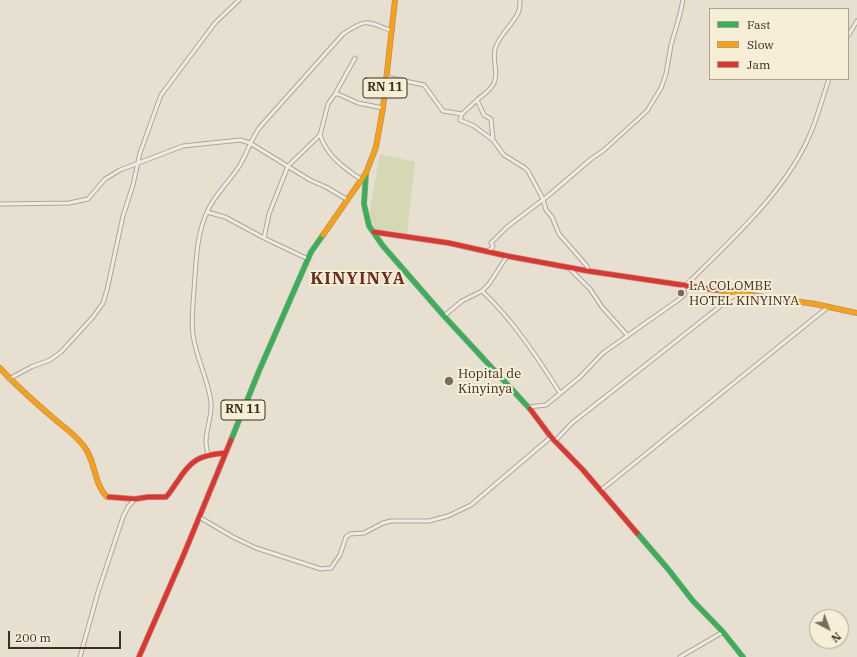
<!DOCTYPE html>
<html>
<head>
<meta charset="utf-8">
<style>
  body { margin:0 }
  #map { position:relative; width:857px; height:657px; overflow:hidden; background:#e7e0d1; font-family:"IBM Plex Serif",serif }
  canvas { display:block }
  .legend { position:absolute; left:709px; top:8px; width:140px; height:72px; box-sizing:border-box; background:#f7eed8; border:1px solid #ada18e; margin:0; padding:5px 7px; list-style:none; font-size:12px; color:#3d2e20 }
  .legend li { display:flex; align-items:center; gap:8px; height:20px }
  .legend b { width:20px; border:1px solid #ada18e }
  .north { position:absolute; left:809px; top:609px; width:40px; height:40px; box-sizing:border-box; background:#f7eed8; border:1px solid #ada18e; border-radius:50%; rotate:139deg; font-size:11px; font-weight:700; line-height:16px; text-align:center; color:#3d2e20 }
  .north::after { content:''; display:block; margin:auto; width:14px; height:18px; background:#786c5e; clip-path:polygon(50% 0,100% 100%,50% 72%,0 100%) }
  .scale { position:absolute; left:8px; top:631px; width:113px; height:18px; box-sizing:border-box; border:2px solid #3d2e20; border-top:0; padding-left:5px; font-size:12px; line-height:14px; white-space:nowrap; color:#3d2e20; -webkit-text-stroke:3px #f7eed8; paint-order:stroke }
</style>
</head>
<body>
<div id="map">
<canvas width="857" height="657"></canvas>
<ul class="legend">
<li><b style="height:5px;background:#30b455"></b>Fast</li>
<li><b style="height:5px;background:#ff9f0a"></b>Slow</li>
<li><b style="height:5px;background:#e5322d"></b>Jam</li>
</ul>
<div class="north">N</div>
<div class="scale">200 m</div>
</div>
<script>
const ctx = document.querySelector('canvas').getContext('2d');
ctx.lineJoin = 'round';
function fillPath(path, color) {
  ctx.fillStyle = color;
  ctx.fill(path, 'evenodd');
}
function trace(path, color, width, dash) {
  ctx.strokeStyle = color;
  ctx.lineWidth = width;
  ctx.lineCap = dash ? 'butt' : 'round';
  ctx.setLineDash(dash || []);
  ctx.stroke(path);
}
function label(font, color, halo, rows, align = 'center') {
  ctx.font = font + ' "IBM Plex Serif",serif';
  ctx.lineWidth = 4;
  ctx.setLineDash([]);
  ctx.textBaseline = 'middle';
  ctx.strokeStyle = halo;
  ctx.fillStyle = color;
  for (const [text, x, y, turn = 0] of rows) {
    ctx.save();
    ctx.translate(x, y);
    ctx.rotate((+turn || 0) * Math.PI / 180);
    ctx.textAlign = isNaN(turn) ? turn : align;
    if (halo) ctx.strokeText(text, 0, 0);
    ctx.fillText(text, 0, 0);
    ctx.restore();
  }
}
const green = new Path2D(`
  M380 154 415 162 407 234 375 229 368 220Z`);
const street = new Path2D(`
  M520 0C520 5 520 11 517 15 510 27 499 36 495 49 492 61 499 72 494 83 491 90 483 95 477 100L484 115 491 119 493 140 504 155 525 168 528 171 543 199 546 210 552 217 559 234 587 266 588 271
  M848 36 857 21
  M386 77 424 85 443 111 462 114
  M335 94 355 58
  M477 100 462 114 460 120 474 126 493 140
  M320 135C327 156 344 168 362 180
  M0 204 69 203 88 199 105 179 120 170 183 146 240 140 250 143 310 180 326 187 348 200
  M207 212 225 217 264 238 308 259
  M264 238 269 214 288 166 320 135 328 104 335 94H338L358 103 383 108
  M487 252 492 248 493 246 491 243 507 227 549 195 591 159 604 150 647 111 661 88 666 74 671 45 680 14 683 0
  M569 268 590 289 602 307 628 336
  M686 285C728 243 783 194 808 139 817 120 822 99 829 79
  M482 291C513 320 537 357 560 393
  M444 316 462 301 482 291 489 284 507 256
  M9 379 31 367 50 360 61 352 93 317 103 303 107 290 123 216 133 185 140 153 161 95 215 23 239 0
  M528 407 546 405 580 377 603 353 681 298 685 294 682 284
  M555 441 572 423 737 293
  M208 454C207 450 206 446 206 442 206 429 212 417 211 403 209 381 196 358 193 335 191 321 193 305 194 290 196 264 196 236 207 212 214 195 230 181 240 165 247 153 251 139 260 127L343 34C367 18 366 21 392 31
  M600 491 828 307
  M199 517 233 537 256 548 321 569 331 568 340 555 346 537 350 534 364 533 383 523 391 521H429L448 516 471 505 551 437
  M80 657 98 592 123 517 128 507 135 499
  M680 657 723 632`);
const fast = new Path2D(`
  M366 173 364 204 369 226 383 246 444 316 530 409
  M231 440 259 371 311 252 323 235
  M637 533 668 569 693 601 723 632 743 657`);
const slow = new Path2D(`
  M323 235 366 173 376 147 383 108 395 0
  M716 290 815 304 857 313
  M0 368C18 388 38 405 58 422 67 429 76 436 83 445 96 460 93 483 107 497H109`);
const jam = new Path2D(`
  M374 232 449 243 507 256 588 271 716 290
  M530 409 551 437 583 470 637 533
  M109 497 135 499 148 497H166C171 492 173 487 177 482 191 460 199 455 225 453
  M139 657 184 554 231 440`);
const markers = [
  [681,293,4,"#786c5e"],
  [449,381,5,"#786c5e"]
];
const shields = [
  [385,88,44],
  [243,410,44]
];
const shieldNames = [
  ["RN 11",385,88],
  ["RN 11",243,410]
];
const poiNames = [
  ["LA COLOMBE",689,286],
  ["HOTEL KINYINYA",689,301],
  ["Hopital de",458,374],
  ["Kinyinya",458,389]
];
const districtNames = [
  ["KINYINYA",358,279]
];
fillPath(green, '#d6d7b3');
trace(street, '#ada599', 5);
trace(fast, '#9c958a', 6);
trace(slow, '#9c958a', 6);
trace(jam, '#9c958a', 6);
trace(street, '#efebe3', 3);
trace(fast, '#30b455', 4.5);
trace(slow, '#ff9f0a', 4.5);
trace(jam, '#e5322d', 4.5);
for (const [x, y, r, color] of markers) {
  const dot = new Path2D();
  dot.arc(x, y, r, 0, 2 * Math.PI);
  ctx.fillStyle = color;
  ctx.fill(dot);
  trace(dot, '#f7eed8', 1.5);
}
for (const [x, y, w] of shields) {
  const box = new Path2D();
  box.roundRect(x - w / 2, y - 10, w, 20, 3);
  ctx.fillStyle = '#f7eed8';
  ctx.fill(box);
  trace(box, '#3d2e20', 1);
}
label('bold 12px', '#3d2e20', null, shieldNames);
label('13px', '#3d2e20', '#f7eed8', poiNames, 'left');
ctx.letterSpacing = '1px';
label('bold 17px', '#6b2e1e', '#f7eed8', districtNames);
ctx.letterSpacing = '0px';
</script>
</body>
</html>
